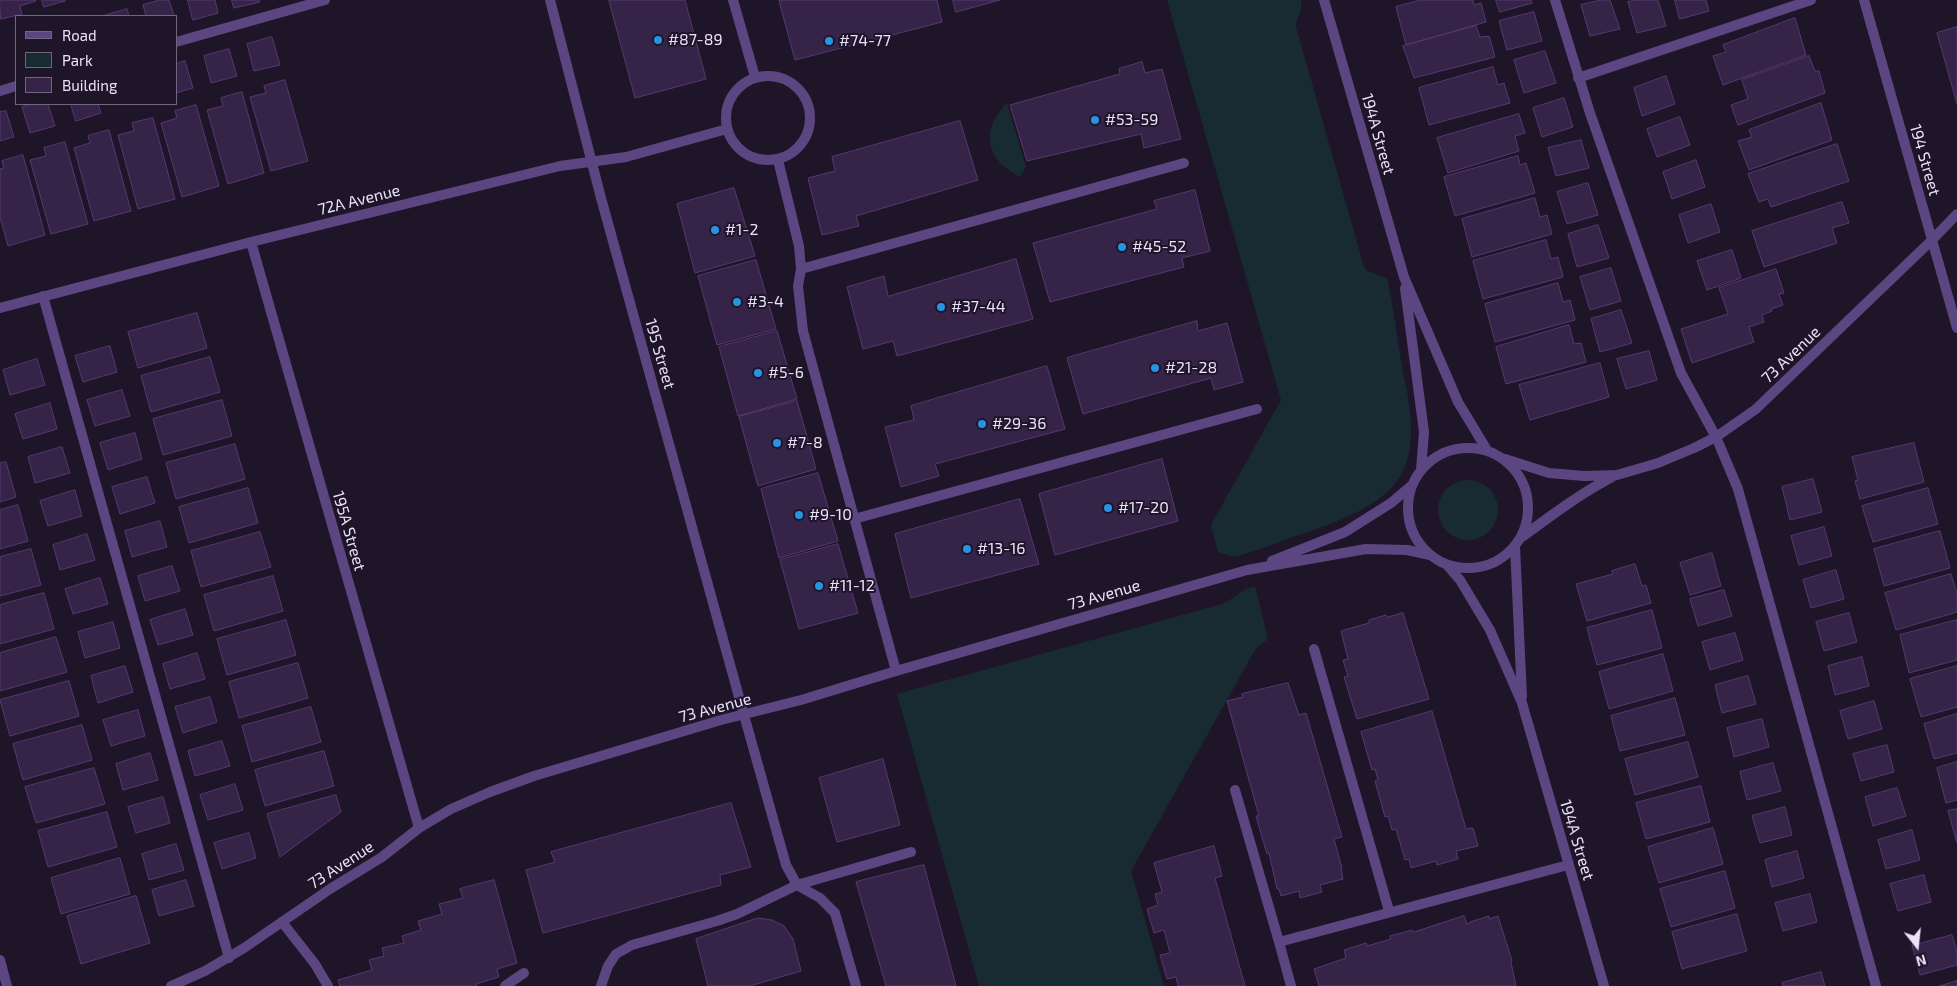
<!DOCTYPE html>
<html>
<head>
<meta charset="utf-8">
<style>
  body { margin:0 }
  #map { position:relative; width:1957px; height:986px; overflow:hidden; background:#1f1529; font-family:"Exo 2",sans-serif }
  canvas { display:block }
  .legend { position:absolute; left:15px; top:15px; width:162px; height:90px; box-sizing:border-box; background:#1f1529; border:1px solid #71677d; margin:0; padding:6px 9px; list-style:none; font-size:15px; color:#ece1fb }
  .legend li { display:flex; align-items:center; gap:10px; height:25px }
  .legend b { width:25px; border:1px solid #71677d }
  .north { position:absolute; left:1892px; top:921px; width:50px; height:50px; -webkit-text-stroke:4px #1f1529; paint-order:stroke; rotate:164deg; font-size:14px; font-weight:700; line-height:20px; text-align:center; color:#ece1fb }
  .north::after { content:''; display:block; margin:auto; width:18px; height:22px; background:#ece1fb; clip-path:polygon(50% 0,100% 100%,50% 72%,0 100%) }
</style>
</head>
<body>
<div id="map">
<canvas width="1957" height="986"></canvas>
<ul class="legend">
<li><b style="height:6px;background:#5b4682"></b>Road</li>
<li><b style="height:14px;background:#192b32"></b>Park</li>
<li><b style="height:14px;background:#362348"></b>Building</li>
</ul>
<div class="north">N</div>
</div>
<script>
const ctx = document.querySelector('canvas').getContext('2d');
ctx.lineJoin = 'round';
function fillPath(path, color) {
  ctx.fillStyle = color;
  ctx.fill(path, 'evenodd');
}
function trace(path, color, width, dash) {
  ctx.strokeStyle = color;
  ctx.lineWidth = width;
  ctx.lineCap = dash ? 'butt' : 'round';
  ctx.setLineDash(dash || []);
  ctx.stroke(path);
}
function label(font, color, halo, rows, align = 'center') {
  ctx.font = font + ' "Exo 2",sans-serif';
  ctx.lineWidth = 4;
  ctx.setLineDash([]);
  ctx.textBaseline = 'middle';
  ctx.strokeStyle = halo;
  ctx.fillStyle = color;
  for (const [text, x, y, turn = 0] of rows) {
    ctx.save();
    ctx.translate(x, y);
    ctx.rotate((+turn || 0) * Math.PI / 180);
    ctx.textAlign = isNaN(turn) ? turn : align;
    if (halo) ctx.strokeText(text, 0, 0);
    ctx.fillText(text, 0, 0);
    ctx.restore();
  }
}
const green = new Path2D(`
  M1167 0H1301C1303 11 1296 17 1296 27L1364 267 1367 271 1387 278 1388 282C1393 308 1397 335 1401 361 1407 394 1418 434 1405 466 1390 507 1330 524 1293 537 1274 544 1255 551 1235 557L1218 552 1211 525 1281 400Z
  M1007 103 1026 167 1019 177C1012 172 1002 166 997 159 983 139 991 119 1007 103Z
  M1438 510a30 30 0 1 1 60 0a30 30 0 1 1-60 0Z
  M1255 586 1268 639 1256 648 1131 871 1164 986H979L897 694 1222 604C1236 598 1238 591 1255 586Z`);
const building = new Path2D(`
  M0 0H35L36 1 20 6 22 14 1 19Z
  M42 0H65V1L44 7Z
  M160 0H169L174 16H146L143 5Z
  M188 0H215L218 13 193 20Z
  M232 0H259L260 2 234 8Z
  M613 0H685L706 79 635 98 609 1Z
  M783 0H937L942 22 795 60 779 1Z
  M953 0H1000L956 12Z
  M1421 0H1473L1474 5 1481 3 1486 22 1406 45 1396 7Z
  M1496 0H1531L1532 3 1500 12Z
  M1601 0H1610L1620 29 1590 36 1581 5Z
  M1637 0H1658L1666 26 1637 33 1628 2Z
  M1675 0H1706L1709 11 1680 19Z
  M127 9 129 16H102Z
  M1534 12 1542 41 1507 50 1499 21Z
  M1795 18 1806 55 1723 85 1713 56 1726 52 1723 45Z
  M1476 26 1480 37 1489 36 1495 57 1414 78 1403 46Z
  M1957 27V104L1937 33Z
  M272 37 280 65 254 71 247 44Z
  M229 49 237 76 211 83 204 56Z
  M1545 51 1556 83 1524 93 1514 60Z
  M1809 56 1815 71H1819L1825 93 1738 125 1731 105 1748 99 1742 80Z
  M185 61 193 88 176 93V64Z
  M1142 62 1145 73 1162 69 1181 139 1144 148 1141 134 1027 161 1010 105 1120 74 1119 69Z
  M1493 67 1498 85 1504 83 1510 103 1429 125 1419 88Z
  M1666 76 1675 104 1642 116 1634 88Z
  M285 80 308 161 271 171 250 97 266 93 264 86Z
  M242 92 264 173 228 184 207 110 223 106 221 98Z
  M1564 98 1573 127 1542 137 1533 108Z
  M1821 103 1832 140 1749 170 1738 141 1752 137 1749 130Z
  M32 104H48L55 126 30 133 22 107Z
  M71 104H98L101 113 76 121Z
  M196 105 219 186 182 197 161 123 177 118 175 111Z
  M6 111 14 137 0 141V112Z
  M1519 114 1525 133 1515 136 1519 151 1448 173 1437 138Z
  M1680 117 1690 145 1657 157 1647 129Z
  M153 118 175 199 138 209 118 135 134 131 132 123Z
  M960 121 978 180 856 216 859 226 822 235 808 178 835 171 832 157Z
  M109 130 131 211 94 221 74 148 90 143 88 136Z
  M1581 140 1589 168 1556 176 1548 148Z
  M65 142 88 224 51 234 30 160 46 156 44 148Z
  M1837 144 1849 181 1771 207 1768 199 1759 202 1748 174Z
  M23 155 45 235 8 246 0 217V169L4 168 2 161Z
  M1518 156 1520 165 1526 163 1535 193 1455 216 1444 177Z
  M1696 160 1705 187 1672 199 1663 172Z
  M1588 183 1598 215 1567 224 1557 192Z
  M734 188 755 256 695 273 677 204Z
  M1195 190 1210 251 1182 258 1184 267 1050 302 1033 243 1157 209 1154 201Z
  M1535 198 1540 217 1547 215 1552 234 1472 257 1462 219Z
  M1842 202 1849 223 1832 228 1837 243 1764 267 1752 231Z
  M1711 204 1720 232 1688 243 1679 215Z
  M1598 225 1609 258 1577 267 1568 234Z
  M1546 240 1551 259 1558 257 1563 277 1483 299 1473 261Z
  M1732 250 1741 278 1707 290 1697 261Z
  M1016 259 1033 319 897 356 893 341 863 349 847 287 884 276 888 296Z
  M756 260 776 329 717 345 698 276Z
  M1611 268 1621 301 1590 310 1580 277Z
  M1776 269 1784 293 1779 294 1783 305 1771 309 1772 311 1762 315 1764 322 1749 327 1754 342 1692 363 1681 329 1728 314 1719 288Z
  M1558 283 1563 302 1570 300 1575 320 1495 342 1485 304Z
  M1621 310 1632 343 1600 352 1591 319Z
  M197 313 207 348 138 368 128 332Z
  M1197 321 1198 331 1227 323 1243 382 1214 390 1211 378 1083 414 1067 358Z
  M1569 325 1574 344 1581 343 1586 362 1506 384 1496 347Z
  M777 331 797 399 738 416 719 347Z
  M110 346 117 372 83 382 75 356Z
  M1649 351 1657 380 1626 389 1617 359Z
  M210 357 220 392 151 412 141 376Z
  M37 359 45 385 10 395 3 370Z
  M1600 363 1609 397 1530 420 1519 385Z
  M1047 366 1065 429 935 464 939 476 901 487 885 427 914 420 911 406Z
  M122 390 130 416 95 426 87 400Z
  M222 400 232 436 163 455 153 419Z
  M797 401 816 469 758 486 739 417Z
  M50 403 57 429 23 439 15 414Z
  M135 433 142 459 108 470 100 443Z
  M1914 443 1924 482 1860 499 1855 481 1858 480 1852 457Z
  M235 444 245 479 176 499 166 463Z
  M62 447 70 473 35 483 28 457Z
  M1162 459 1178 521 1055 555 1039 494Z
  M6 462 16 497 0 502V463Z
  M818 473 838 541 779 558 761 489Z
  M147 477 155 503 120 514 112 487Z
  M1813 479 1822 512 1790 520 1782 487Z
  M248 488 258 523 189 543 179 507Z
  M1928 488 1938 524 1873 542 1862 506Z
  M75 490 82 516 48 526 40 501Z
  M1020 499 1039 564 911 598 895 534Z
  M18 505 28 541 0 549V510Z
  M160 521 167 547 132 557 125 531Z
  M1824 527 1832 556 1799 565 1791 536Z
  M1940 531 1950 568 1884 586 1874 549Z
  M260 532 271 567 201 587 191 551Z
  M87 534 95 560 60 570 53 545Z
  M838 544 858 613 799 629 780 560Z
  M31 549 41 585 0 596V557Z
  M1712 553 1721 586 1690 595 1680 563Z
  M1635 564 1642 586 1646 585 1651 603 1587 621 1576 584 1613 574 1612 571Z
  M172 566 180 591 145 601 138 576Z
  M1836 570 1844 599 1811 608 1803 580Z
  M1951 574 1957 594V612L1896 630 1885 593Z
  M273 576 283 611 214 631 204 595Z
  M100 578 108 604 73 614 65 589Z
  M1724 590 1732 616 1698 626 1690 599Z
  M44 593 54 629 0 644V605Z
  M185 609 193 635 158 645 150 620Z
  M1652 610 1662 648 1597 665 1587 628Z
  M1403 613 1429 699 1357 719 1344 677 1348 676 1343 660 1348 659 1341 631 1369 623V620L1386 615 1387 617Z
  M1849 613 1857 642 1824 651 1816 622Z
  M286 620 296 655 227 675 217 639Z
  M1957 620V660L1909 673 1900 635Z
  M113 622 120 648 85 658 78 632Z
  M1735 633 1743 660 1710 670 1702 642Z
  M56 637 67 672 0 691V653Z
  M197 653 205 679 170 689 163 664Z
  M1663 654 1673 691 1609 709 1599 672Z
  M1862 657 1869 686 1835 695 1828 666Z
  M298 663 308 698 239 718 229 682Z
  M125 666 133 692 98 703 91 676Z
  M1957 666V707L1921 717 1910 679Z
  M1748 676 1756 704 1722 713 1715 685Z
  M69 681 79 716 10 736 0 700Z
  M1288 683 1299 715 1306 713 1342 837 1334 839 1342 868 1341 869 1343 879 1320 885 1322 892 1300 898 1299 891 1281 896 1279 889H1277L1269 853 1267 854 1256 816H1259L1227 701 1243 697 1242 694Z
  M210 697 217 722 183 733 175 707Z
  M1675 698 1685 735 1620 751 1611 716Z
  M1874 701 1882 729 1848 739 1840 711Z
  M311 707 321 742 252 762 242 726Z
  M138 710 145 736 111 746 103 720Z
  M1432 711 1466 829 1473 828 1478 846 1456 851 1458 859 1437 865 1436 861 1411 868 1409 859 1405 860 1396 829 1392 830 1388 816 1385 817 1375 781 1378 780 1375 769 1372 770 1361 732Z
  M1957 714V753L1934 759 1924 724Z
  M1762 719 1769 747 1734 757 1727 728Z
  M82 725 92 760 23 780 13 744Z
  M222 741 230 766 195 776 188 751Z
  M1688 742 1698 777 1635 795 1625 759Z
  M1887 745 1894 772 1861 781 1853 754Z
  M324 751 334 786 265 806 255 770Z
  M150 753 158 780 123 790 116 764Z
  M883 759 900 825 837 842 819 778Z
  M1957 762V800L1946 803 1937 768Z
  M1773 763 1781 791 1747 800 1740 772Z
  M94 768 105 804 36 823 25 787Z
  M235 784 243 810 208 820 200 795Z
  M1701 786 1710 822 1646 839 1636 803Z
  M1897 788 1906 816 1873 826 1865 797Z
  M336 795 341 812 280 857 267 814Z
  M163 797 170 823 136 833 128 807Z
  M731 803 751 867 720 875 721 885 543 933 526 870 555 862 551 852Z
  M1785 807 1792 835 1760 843 1752 816Z
  M1957 809V843L1948 811Z
  M107 812 117 847 48 867 38 831Z
  M1713 828 1723 864 1659 883 1648 847Z
  M1912 830 1920 860 1886 869 1878 840Z
  M249 833 256 858 222 869 214 843Z
  M176 844 184 870 149 880 142 854Z
  M1214 846 1222 876 1215 878 1245 986H1178L1176 977 1167 979 1160 955 1170 953 1164 930 1154 933 1147 909 1158 905 1155 894 1162 892 1154 863Z
  M1797 851 1804 878 1772 887 1765 860Z
  M120 858 130 894 61 914 51 878Z
  M924 865 956 986H886L856 882Z
  M1725 871 1735 908 1671 927 1660 889Z
  M1924 875 1931 902 1898 911 1890 884Z
  M186 880 194 906 159 916 152 890Z
  M494 880 517 963 497 969 499 977 476 984 477 986H340L338 980 372 970 369 960 384 956 382 948 404 943 402 936 421 930 418 921 442 914 439 904 463 898 460 889Z
  M1810 894 1817 922 1783 931 1775 903Z
  M136 896 150 943 81 964 67 916Z
  M1737 914 1747 951 1682 969 1672 932Z
  M1464 916 1467 924 1470 923V922L1489 916V919L1498 916 1512 961 1511 962 1516 986H1319L1314 969 1346 958 1344 950 1366 943 1367 946 1391 939 1390 936 1412 930 1413 932Z
  M758 918 772 920 784 926 793 939 801 971 750 986H708L696 939Z
  M1952 935 1957 952V965L1920 975 1912 946Z
  M1821 972 1825 986H1783L1782 983Z
  M1957 981V986H1940Z`);
const lane = new Path2D(`
  M733 0 755 77
  M1555 0 1590 113 1681 373 1716 437 1738 489 1876 986
  M176 42 325 0
  M1578 78 1811 0
  M0 91 16 86
  M778 160 799 246 801 269 798 286 803 331 896 671
  M801 269 1184 163
  M43 296 229 958
  M854 519 1257 409
  M1314 649 1389 911
  M744 715 786 865 797 885 820 898 835 913 856 986
  M1235 790 1279 942 1568 865
  M282 922 315 964 328 986
  M1279 942 1291 986
  M505 986 524 973
  M601 986 608 966 616 954 632 945 717 921 737 914 797 885 911 852`);
const street = new Path2D(`
  M550 0 601 198 744 715
  M1324 0 1404 277 1458 402 1487 450
  M1864 0 1957 328
  M726 118a42 42 0 1 1 84 0a42 42 0 1 1-84 0Z
  M251 242 419 828
  M1405 288 1424 432 1421 470
  M0 308 251 242 560 166 626 157 727 129
  M1408 508a60 60 0 1 1 120 0a60 60 0 1 1-120 0Z
  M1505 459 1549 473 1584 476 1617 475 1658 463 1694 448 1716 437 1756 409 1932 240 1957 214
  M1522 537C1552 515 1581 493 1614 476
  M1515 547 1522 697
  M1272 561 1345 532 1391 503 1411 486
  M1447 565 1460 580 1490 630 1522 703 1604 986
  M0 960 7 986
  M171 986 205 971 244 948 330 889 382 857 419 828 451 809 490 792 534 776 721 720 801 700 896 671 1247 570 1366 549 1407 550 1430 555`);
const markers = [
  [658,40,5,"#2794e1"],
  [829,41,5,"#2794e1"],
  [1095,120,5,"#2794e1"],
  [715,230,5,"#2794e1"],
  [1122,247,5,"#2794e1"],
  [737,302,5,"#2794e1"],
  [941,307,5,"#2794e1"],
  [1155,368,5,"#2794e1"],
  [758,373,5,"#2794e1"],
  [982,424,5,"#2794e1"],
  [777,443,5,"#2794e1"],
  [1108,508,5,"#2794e1"],
  [799,515,5,"#2794e1"],
  [967,549,5,"#2794e1"],
  [819,586,5,"#2794e1"]
];
const poiNames = [
  ["#87-89",668,40],
  ["#74-77",839,41],
  ["#53-59",1105,120],
  ["#1-2",725,230],
  ["#45-52",1132,247],
  ["#3-4",747,302],
  ["#37-44",951,307],
  ["#21-28",1165,368],
  ["#5-6",768,373],
  ["#29-36",992,424],
  ["#7-8",787,443],
  ["#17-20",1118,508],
  ["#9-10",809,515],
  ["#13-16",977,549],
  ["#11-12",829,586]
];
const streetNames = [
  ["194A Street",1378,134,74],
  ["194 Street",1925,160,74],
  ["72A Avenue",359,200,-14],
  ["195 Street",660,354,74],
  ["73 Avenue",1791,355,-44],
  ["195A Street",349,531,74],
  ["73 Avenue",1104,595,-16],
  ["73 Avenue",715,708,-15],
  ["194A Street",1577,840,73],
  ["73 Avenue",341,865,-33]
];
fillPath(green, '#192b32');
fillPath(building, '#362348');
trace(building, '#553971', 1);
trace(lane, '#5b4682', 10);
trace(street, '#5b4682', 10);
for (const [x, y, r, color] of markers) {
  const dot = new Path2D();
  dot.arc(x, y, r, 0, 2 * Math.PI);
  ctx.fillStyle = color;
  ctx.fill(dot);
  trace(dot, '#1f1529', 2);
}
label('16px', '#ece1fb', '#1f1529', poiNames, 'left');
label('16px', '#ece1fb', '#1f1529', streetNames);
</script>
</body>
</html>
